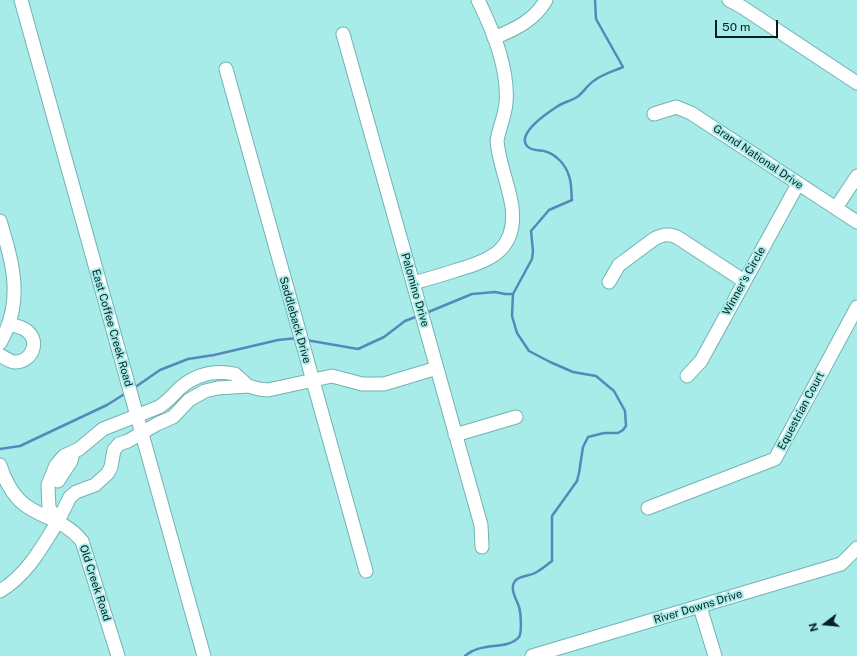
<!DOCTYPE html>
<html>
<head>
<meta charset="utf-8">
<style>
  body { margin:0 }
  #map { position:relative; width:857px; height:656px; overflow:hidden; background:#a8ece9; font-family:"Public Sans",sans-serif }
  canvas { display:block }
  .north { position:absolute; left:805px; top:604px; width:40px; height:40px; -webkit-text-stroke:3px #a8ece9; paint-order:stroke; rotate:254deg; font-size:11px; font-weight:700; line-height:16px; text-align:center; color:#042020 }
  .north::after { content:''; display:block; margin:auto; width:14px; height:18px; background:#042020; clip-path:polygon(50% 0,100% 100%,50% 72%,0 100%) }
  .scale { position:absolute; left:715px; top:20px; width:63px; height:18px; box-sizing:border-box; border:2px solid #042020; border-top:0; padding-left:5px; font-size:12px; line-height:14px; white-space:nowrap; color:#042020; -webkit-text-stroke:3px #a8ece9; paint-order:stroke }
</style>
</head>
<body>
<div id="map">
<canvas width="857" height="656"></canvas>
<div class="north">N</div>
<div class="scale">50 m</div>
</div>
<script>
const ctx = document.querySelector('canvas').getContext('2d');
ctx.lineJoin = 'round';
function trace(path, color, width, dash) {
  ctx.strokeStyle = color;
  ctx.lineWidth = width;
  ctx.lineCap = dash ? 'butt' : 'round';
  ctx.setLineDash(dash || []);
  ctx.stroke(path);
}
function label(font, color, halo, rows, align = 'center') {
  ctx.font = font + ' "Public Sans",sans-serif';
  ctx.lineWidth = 4;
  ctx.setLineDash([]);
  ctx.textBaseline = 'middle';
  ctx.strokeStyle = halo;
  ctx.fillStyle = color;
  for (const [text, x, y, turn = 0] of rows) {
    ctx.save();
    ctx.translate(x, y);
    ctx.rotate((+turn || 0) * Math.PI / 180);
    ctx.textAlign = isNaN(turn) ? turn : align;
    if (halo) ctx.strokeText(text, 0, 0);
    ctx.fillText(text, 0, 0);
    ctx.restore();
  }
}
const stream = new Path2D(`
  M426 313 472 294 495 292 505 294H513
  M306 340 358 349 384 337 405 321 418 316
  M134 388 160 370 188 359 214 355 278 340 297 338
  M0 449 20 446 107 405 126 393
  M465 656C481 641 507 651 519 637 522 633 521 613 519 607 517 600 509 589 515 581 519 576 529 576 535 573 541 570 547 565 552 561V516L577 481 579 473 583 447 588 437 604 433H618L623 430 626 426 625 411 614 391 596 376 573 372 550 362 529 351 517 333 512 316 513 294 532 259 533 251 531 231 549 210 572 200C571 193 572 183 569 176 566 165 556 154 544 151 539 150 531 151 527 146 516 133 549 112 558 106 564 102 571 101 577 97 584 92 588 84 595 80 603 74 614 71 623 67L596 19 595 0`);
const minor = new Path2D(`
  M21 0 204 656
  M729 0 742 7 857 83
  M343 34 481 525 482 547
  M494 38C515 29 534 21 546 0
  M226 69 366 571
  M654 114 676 107 691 113 857 222
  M836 208 857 176
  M0 221C13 264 24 301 0 343
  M609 282 619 265 654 239C663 234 671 233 680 239L744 281
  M413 283C428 279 442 275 457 270 492 260 517 249 512 207 509 185 499 164 497 141 499 128 505 116 506 103 509 69 493 30 478 0
  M0 355C5 358 9 361 14 362 31 363 41 342 27 331 23 327 15 326 10 324
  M687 376 701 361 798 184
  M248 386 235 374C215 370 196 374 180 388 173 395 167 402 159 407L103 429 79 449 64 456 56 465 48 485 49 508 58 521 70 497 76 492 95 485 108 473 111 467 114 450 119 444 128 441 157 424 173 417 189 400 205 391 218 388 248 386 259 389 268 390 332 376 362 384H384L437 368
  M455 435 516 417
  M0 465C4 479 13 496 25 505 44 519 65 520 82 541L118 656
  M58 481 71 461 73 452
  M648 508 775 459 857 307
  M0 591C27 575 42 547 58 521
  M700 607 715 656
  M532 656 841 564 857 548`);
const streetNames = [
  ["Grand National Drive",758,157,34],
  ["Winner's Circle",744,281,-61],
  ["Palomino Drive",415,290,74],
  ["Saddleback Drive",295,320,74],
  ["East Coffee Creek Road",112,328,74],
  ["Equestrian Court",801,411,-62],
  ["Old Creek Road",95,583,72],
  ["River Downs Drive",698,607,-17]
];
trace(stream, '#5688ba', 2.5);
trace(minor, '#71b3b1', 15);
trace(minor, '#fff', 13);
label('11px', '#042020', '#a8ece9', streetNames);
</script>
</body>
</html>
